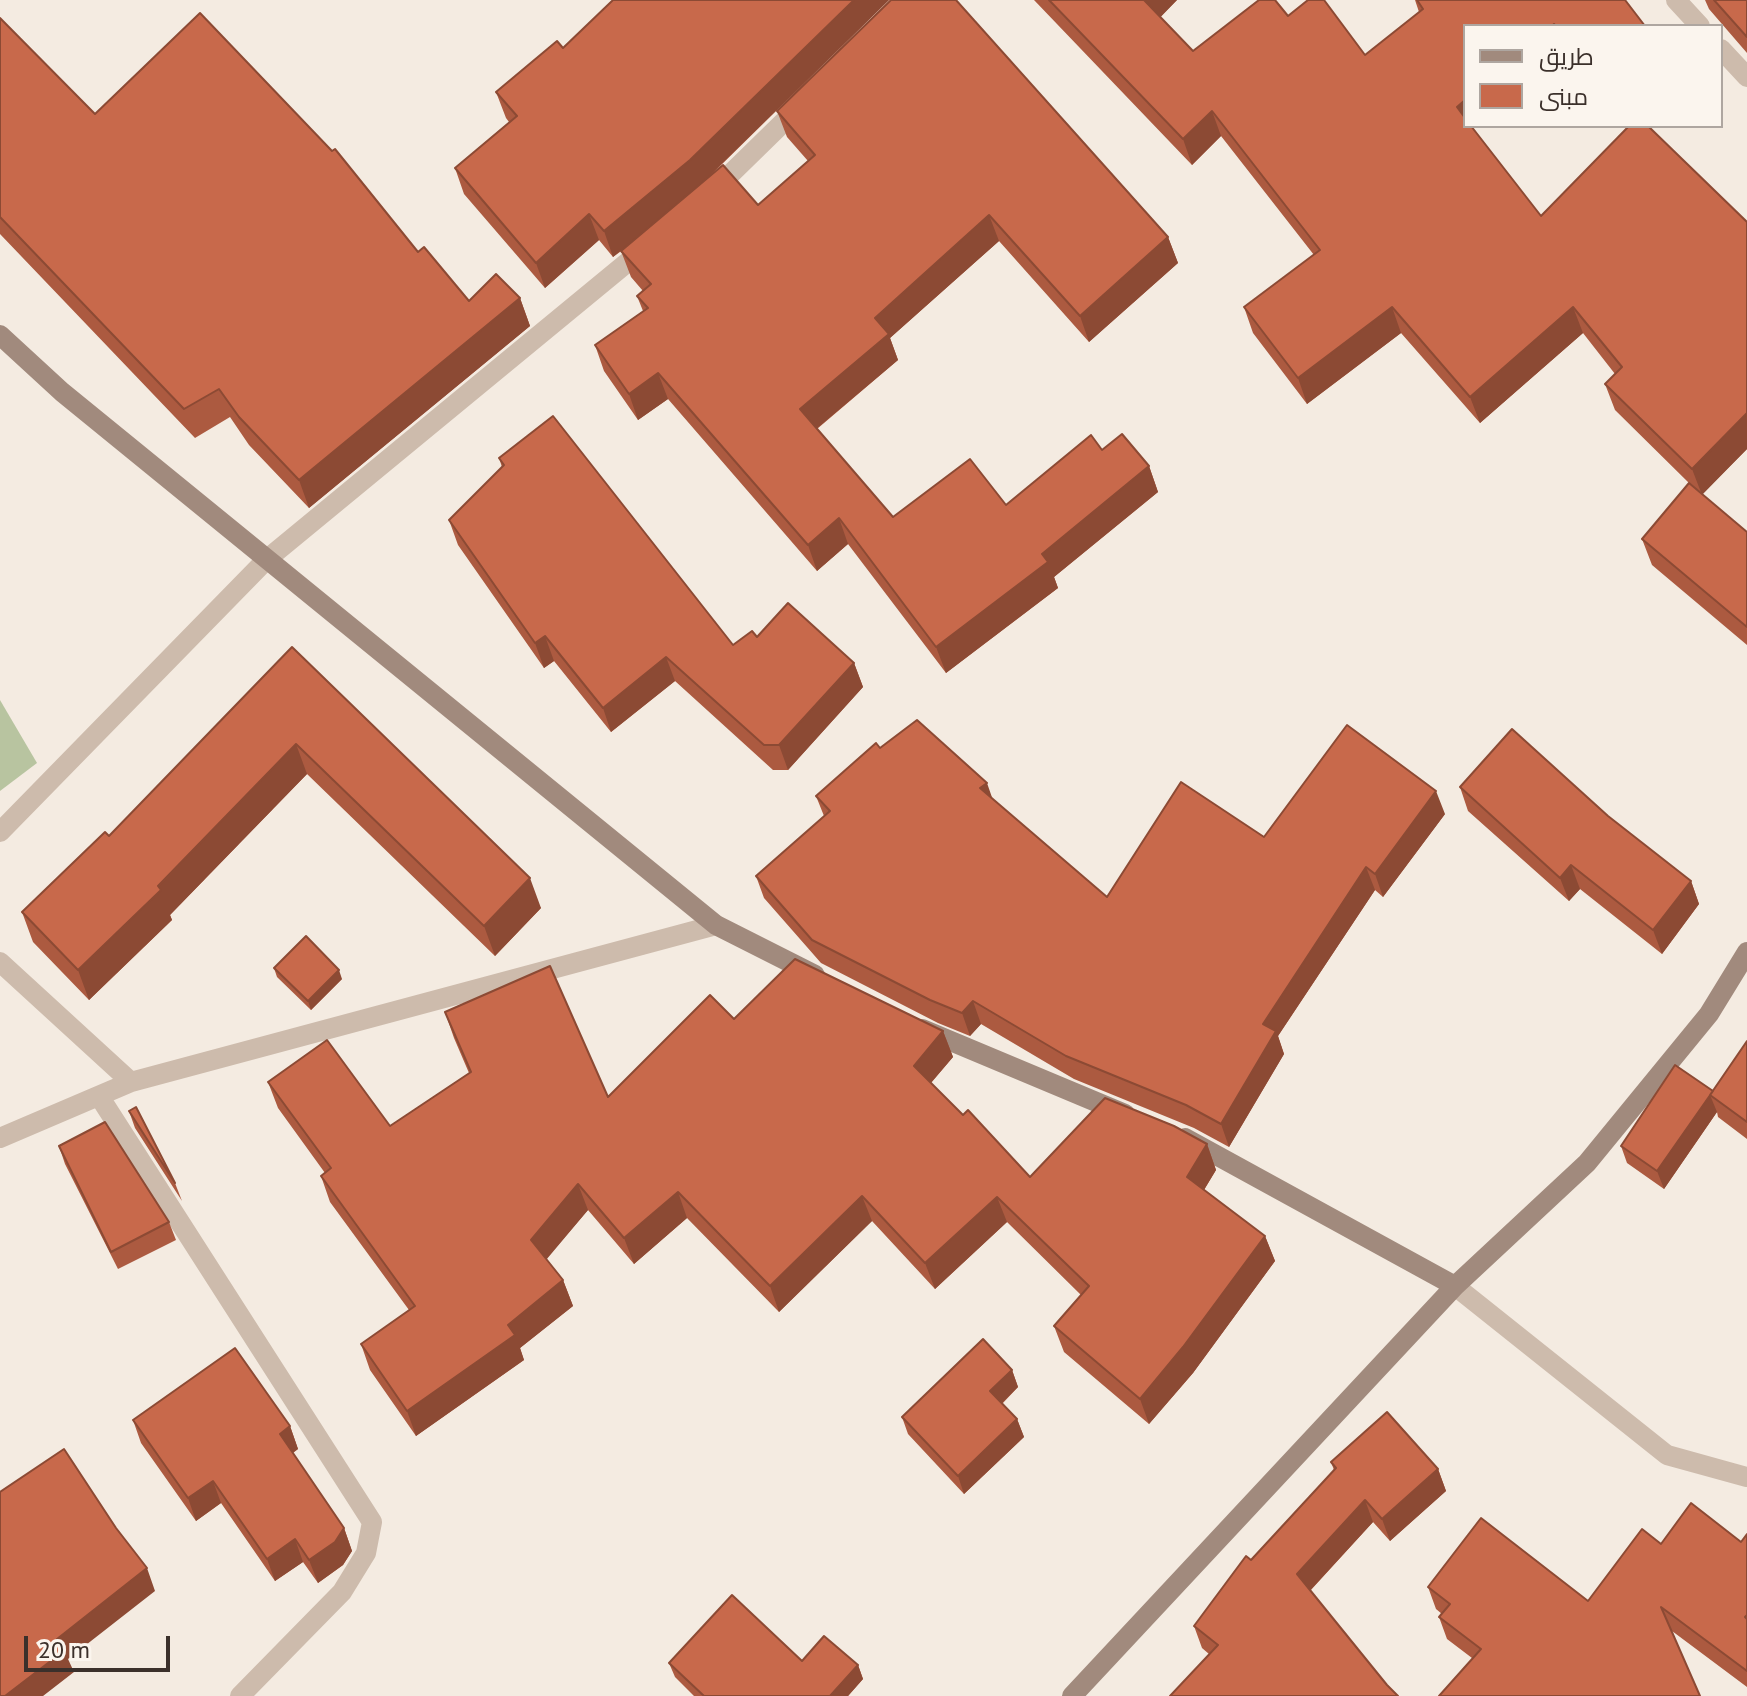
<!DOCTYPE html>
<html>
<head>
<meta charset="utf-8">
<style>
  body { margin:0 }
  #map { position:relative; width:1747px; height:1696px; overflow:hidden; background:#f4ebe1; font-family:"PT Sans",Cairo,sans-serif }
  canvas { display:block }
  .legend { position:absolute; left:1463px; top:24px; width:260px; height:104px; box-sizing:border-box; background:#fbf5ee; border:2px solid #aea6a0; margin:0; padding:10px 14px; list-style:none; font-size:24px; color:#3b302b }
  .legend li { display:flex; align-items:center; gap:16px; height:40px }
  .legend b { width:40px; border:2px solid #aea6a0 }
  .scale { position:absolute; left:24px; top:1636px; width:146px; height:36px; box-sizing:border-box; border:4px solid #3b302b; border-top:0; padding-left:10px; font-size:24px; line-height:28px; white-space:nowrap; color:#3b302b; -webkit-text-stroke:6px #fbf5ee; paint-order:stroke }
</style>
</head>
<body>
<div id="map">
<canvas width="1747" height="1696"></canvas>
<ul class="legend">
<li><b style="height:10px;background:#a18a7d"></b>طريق</li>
<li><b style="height:22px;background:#c8694b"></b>مبنى</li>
</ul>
<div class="scale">20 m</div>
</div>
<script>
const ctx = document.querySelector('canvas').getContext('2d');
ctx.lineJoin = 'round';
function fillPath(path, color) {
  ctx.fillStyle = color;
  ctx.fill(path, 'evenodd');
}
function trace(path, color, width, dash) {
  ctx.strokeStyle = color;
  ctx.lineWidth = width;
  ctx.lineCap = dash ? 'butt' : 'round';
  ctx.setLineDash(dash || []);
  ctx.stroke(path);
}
const green = new Path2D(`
  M0 700 37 763 0 791Z`);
const street = new Path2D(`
  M1676 0 1700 26
  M1721 49 1747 77
  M711 193 800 106
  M0 832 266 560 646 247
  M0 962 131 1082
  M99 1096 372 1522 366 1553 342 1592 240 1696
  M0 1138 131 1082 716 925
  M1455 1286 1667 1455 1747 1477`);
const secondary = new Path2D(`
  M0 335 62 392 716 925 815 975
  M922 1029 1125 1114
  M1185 1138 1455 1286
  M1072 1696 1455 1286 1587 1163 1709 1014 1747 952`);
const wall = new Path2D(`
  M613 0H889L713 173 758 205 808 161 787 137 777 111 1168 237 1178 263 1089 342 999 241 890 338 898 360 817 429 893 517 1006 505 1102 450 1149 466 1158 492 1054 577 1058 588 946 673 848 544 817 571 668 399 638 420 604 371 595 345 643 311 637 296 643 291 631 277 621 251 624 249 613 257 599 240 545 288 464 194 455 168 509 122 506 118 496 92 563 48Z
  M1034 0H1177L1160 17 1193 51 1288 16 1365 55 1419 12 1415 0H1625L1645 26H1465V126H1475L1473 128 1541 216 1747 222V449L1702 494 1747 532V645L1652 565 1642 539 1690 484 1615 410 1605 384 1615 374 1583 333 1480 423 1401 333 1307 404 1253 333 1244 307 1314 255 1221 136 1192 165Z
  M1705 0H1747V53L1709 9Z
  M0 18 95 114 418 252 469 301 520 298 530 326 309 508 249 445 230 417 195 438 0 234Z
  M499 458 733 645 757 637 854 663 863 687 788 770H773L675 681 611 732 554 661 544 668 458 545 449 520 502 467Z
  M292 647 541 908 495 956 307 774 170 915 172 920 89 1000 33 942 22 912 109 836Z
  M880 748 993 799 1107 897 1264 837 1445 814 1383 897 1375 890 1278 1036 1284 1054 1229 1147 1194 1128 1074 1079 981 1024 970 1036 938 1023 821 963 764 898 756 876 824 816 816 796Z
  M1460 787 1608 816 1691 881 1699 904 1662 954 1580 889 1569 901 1468 811Z
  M274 968 342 979 311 1010 277 977Z
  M445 1012 608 1097 734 1019 943 1031 953 1057 931 1083 963 1115 1030 1177 1207 1144 1216 1170 1204 1190 1265 1236 1275 1261 1193 1373 1149 1424 1064 1352 1054 1326 1081 1295 1007 1222 935 1289 872 1221 779 1312 687 1218 634 1264 588 1210 546 1259 563 1280 573 1306 520 1348 524 1360 416 1436 370 1370 361 1344 409 1310 330 1202 321 1176 325 1173 278 1108 268 1082 390 1126 469 1073 454 1038Z
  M1747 1041V1139L1718 1117 1717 1112 1664 1189 1627 1163 1621 1146 1713 1091Z
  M129 1111 175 1183 182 1201 135 1128Z
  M59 1146 169 1222 176 1240 118 1269 65 1164Z
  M1012 1370 1018 1387 1002 1404 1017 1419 1024 1437 964 1494 908 1434 902 1417Z
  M133 1420 290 1426 298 1449 293 1453 344 1528 352 1551 343 1565 318 1583 303 1562 275 1581 221 1503 196 1521 141 1443Z
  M1331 1462 1438 1469 1446 1491 1390 1541 1373 1522 1310 1591 1209 1654 1202 1648 1194 1626 1334 1470Z
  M1747 1534V1687L1672 1631 1472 1658 1447 1639 1439 1617 1442 1614 1436 1609 1428 1587 1588 1601 1661 1544 1741 1542Z
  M802 1661 858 1665 863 1679 848 1696H694L675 1677 669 1663Z`);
const shadedWall = new Path2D(`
  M854 0H889L699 186 613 257 604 231Z
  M1144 0H1177L1153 25Z
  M1465 100V126H1475L1466 133 1457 107Z
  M1212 111 1221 136 1192 165 1183 139Z
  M589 214 599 240 545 288 536 263Z
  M989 215 999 241 890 338 898 360 809 435 800 409 875 318Z
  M1168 237 1178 263 1089 342 1080 316Z
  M520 298 530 326 309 508 299 480Z
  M1392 307 1401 333 1307 404 1298 378Z
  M1573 307 1583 333 1480 423 1470 397Z
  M658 373 668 399 638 420 629 394Z
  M1747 413V449L1702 495 1692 469Z
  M1149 466 1158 492 1054 577 1058 588 946 673 936 647 1042 554Z
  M839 518 848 544 817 571 808 545Z
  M545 636 554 661 544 668 535 643Z
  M666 657 675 681 611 732 603 708Z
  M854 663 863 687 788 770 779 745Z
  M296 744 307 774 170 915 172 920 89 1000 78 970Z
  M987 783 995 806 980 788Z
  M1436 791 1445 814 1383 897 1375 874Z
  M1571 865 1580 889 1569 901 1560 878Z
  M1366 867 1375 890 1278 1036 1284 1054 1229 1147 1221 1124 1263 1024Z
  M530 878 541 908 495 956 484 926Z
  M1691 881 1699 904 1662 954 1653 930Z
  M339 970 342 979 311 1010 308 1001Z
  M973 1001 981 1024 970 1036 962 1013Z
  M943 1031 953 1057 923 1092 914 1066Z
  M1710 1095 1717 1112 1664 1189 1657 1171Z
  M1207 1144 1216 1170 1196 1203 1187 1177Z
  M578 1184 588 1210 541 1266 531 1240Z
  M678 1192 687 1218 634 1264 624 1238Z
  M862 1196 872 1221 779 1312 770 1286Z
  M997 1197 1007 1222 935 1289 925 1263Z
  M1265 1236 1275 1261 1193 1373 1149 1424 1140 1399Z
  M563 1280 573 1306 520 1348 524 1360 416 1436 407 1411 508 1325Z
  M1012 1370 1018 1387 996 1409 990 1391Z
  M1017 1419 1024 1437 964 1494 958 1476Z
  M290 1426 298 1449 288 1456 280 1434Z
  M1438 1469 1446 1491 1390 1541 1382 1519Z
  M213 1481 221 1503 196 1521 188 1498Z
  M1365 1500 1373 1522 1305 1596 1297 1574Z
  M344 1528 352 1551 343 1565 318 1583 309 1560Z
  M295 1539 303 1562 275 1581 267 1559Z
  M147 1568 155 1591 68 1659 74 1672 43 1696H5L57 1639Z
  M858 1665 863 1679 848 1696H830Z`);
const building = new Path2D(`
  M613 0H854L690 160 604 231 589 214 536 263 455 168 517 116 496 92 557 41 563 48Z
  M891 0H956L1168 237 1080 316 989 215 875 318 889 334 800 409 893 517 970 459 1006 505 1091 435 1102 450 1122 434 1149 466 1042 554 1048 562 936 647 839 518 808 545 658 373 629 394 595 345 648 308 637 296 651 284 621 251 723 165 758 205 815 155 777 111Z
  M1049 0H1144L1193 51 1259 0H1275L1288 16 1308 0H1324L1365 55 1423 9 1417 0H1625L1645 26H1556L1554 24 1552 26H1465V100L1457 107 1465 118V126H1471L1541 216 1629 126H1648L1747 222V413L1692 469 1605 384 1622 367 1573 307 1470 397 1392 307 1298 378 1244 307 1320 250 1212 111 1183 139Z
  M1714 0H1747V37Z
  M200 13 332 151 335 149 418 252 424 247 469 301 496 274 520 298 299 480 239 417 219 389 184 409 0 217V18L95 114Z
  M553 416 733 645 752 631 757 637 788 603 854 663 779 745H764L666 657 603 708 545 636 535 643 449 520 504 465 499 458Z
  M1689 483 1747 532V627L1642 539Z
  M292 647 530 878 484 926 296 744 158 886 161 890 78 970 22 912 105 832 109 836Z
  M917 720 987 783 980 788 1107 897 1181 782 1264 837 1347 725 1436 791 1375 874 1366 867 1263 1024 1276 1031 1221 1124 1186 1105 1066 1056 973 1001 962 1013 930 1000 812 940 756 876 830 811 816 796 876 743 880 748Z
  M1512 729 1608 816 1691 881 1653 930 1571 865 1560 878 1460 787Z
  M306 936 339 970 308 1001 274 968Z
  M795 959 943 1031 914 1066 963 1115 968 1110 1030 1177 1105 1098 1174 1126 1207 1144 1187 1177 1265 1236 1183 1347 1140 1399 1054 1326 1089 1286 997 1197 925 1263 862 1196 770 1286 678 1192 624 1238 578 1184 531 1240 563 1280 508 1325 515 1335 407 1411 361 1344 415 1306 321 1176 331 1168 268 1082 327 1040 390 1126 471 1072 445 1012 550 966 608 1097 710 995 734 1019Z
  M1747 1041V1122L1710 1095Z
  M1675 1065 1713 1091 1657 1171 1621 1146Z
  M136 1107 175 1183 129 1111Z
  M105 1122 169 1222 111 1252 59 1146Z
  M983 1339 1012 1370 990 1391 1017 1419 958 1476 902 1417Z
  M235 1348 290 1426 280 1434 344 1528 335 1542 309 1560 295 1539 267 1559 213 1481 188 1498 133 1420Z
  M1387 1412 1438 1469 1382 1519 1365 1500 1297 1574 1387 1685 1398 1696H1170L1218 1645 1194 1626 1246 1556 1251 1560 1336 1468 1331 1462Z
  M64 1449 116 1528 147 1568 57 1639 65 1650 5 1696H0V1492Z
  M1691 1503 1741 1542 1747 1534V1615L1745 1617 1747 1619V1671L1661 1607 1700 1696H1439L1481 1649 1439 1617 1450 1604 1428 1587 1481 1518 1588 1601 1642 1529 1661 1544Z
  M732 1595 802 1661 824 1636 858 1665 830 1696H704L669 1663Z`);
fillPath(green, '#b8c4a0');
trace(street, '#cdbbac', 20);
trace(secondary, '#a18a7d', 20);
fillPath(wall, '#ac5a40');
fillPath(shadedWall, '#8c4a34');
fillPath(building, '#c8694b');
trace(building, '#8c4a34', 2);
</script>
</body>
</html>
